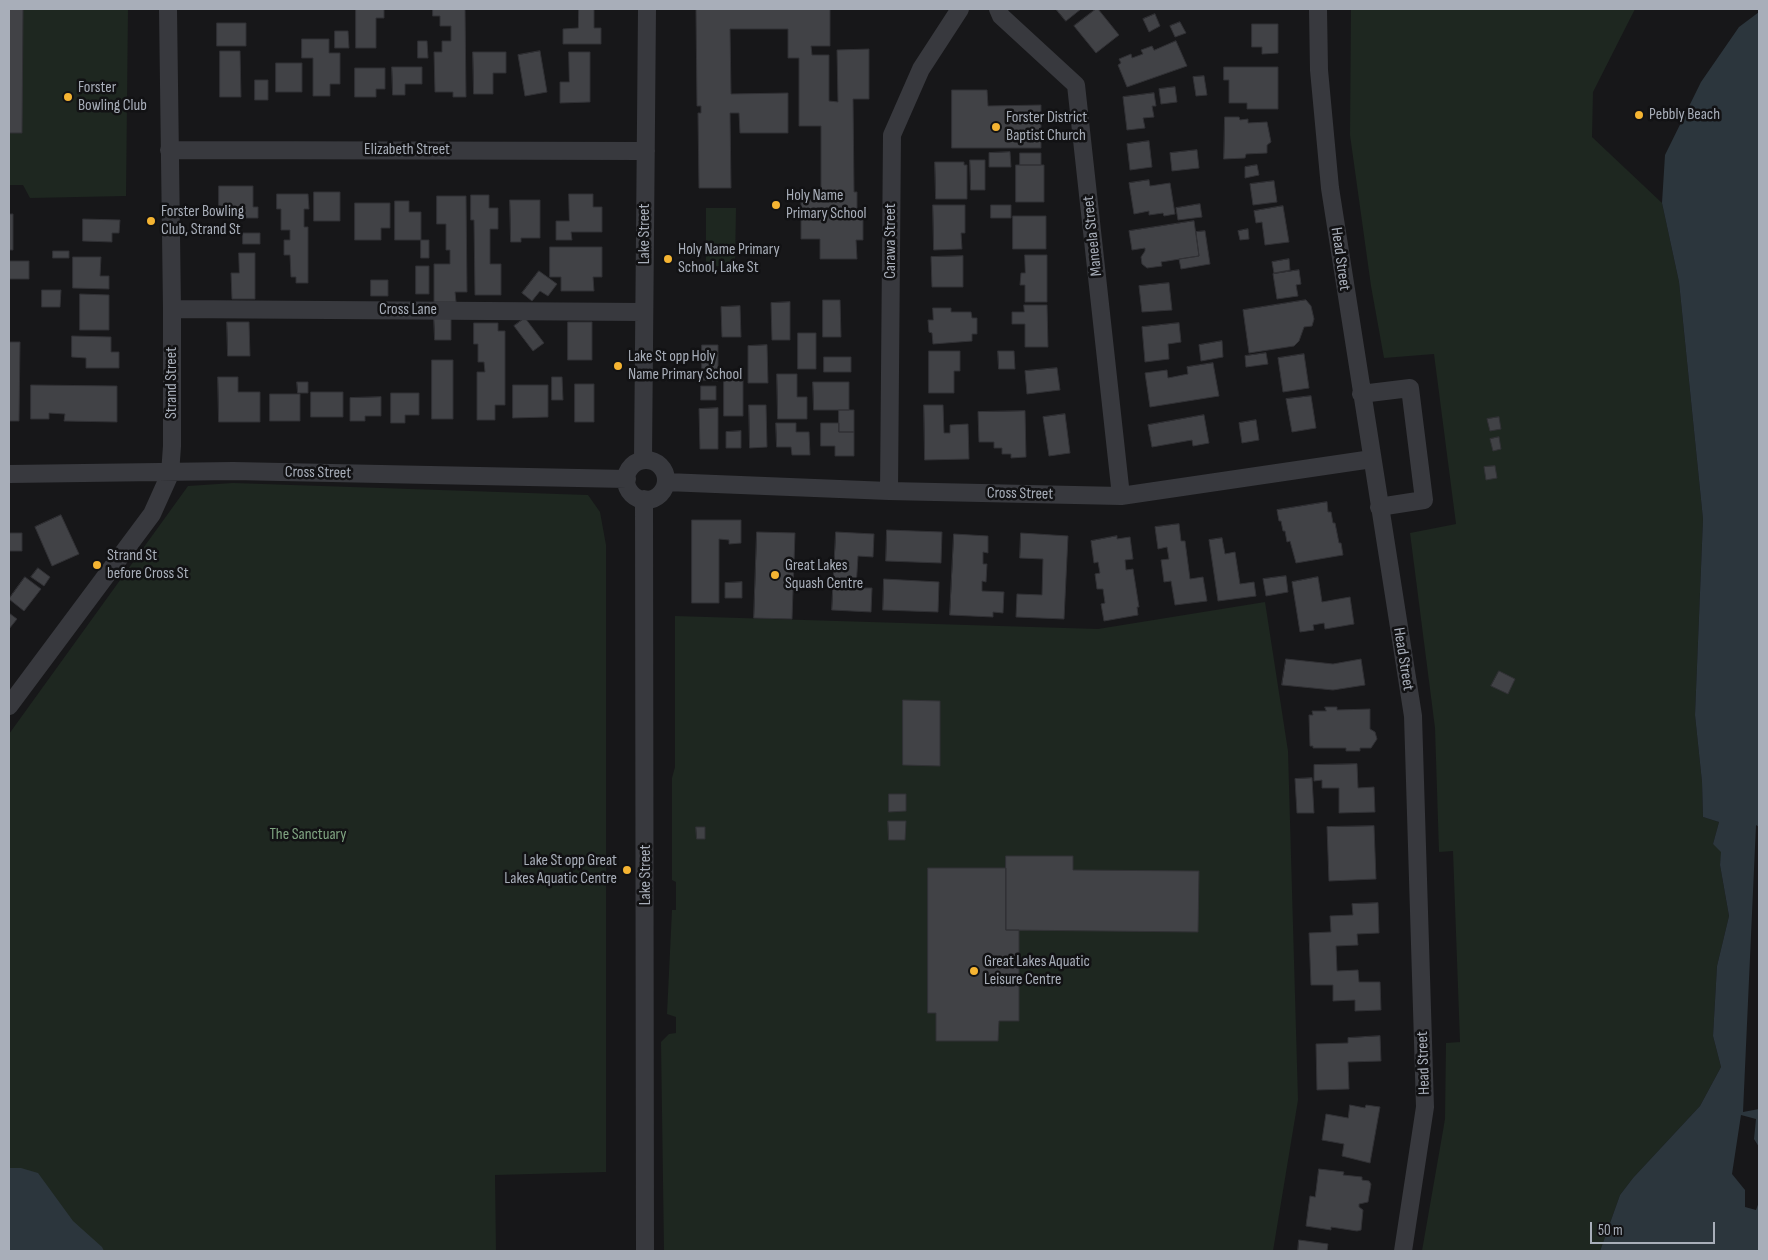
<!DOCTYPE html>
<html>
<head>
<meta charset="utf-8">
<style>
  body { margin:0 }
  #map { position:relative; width:1768px; height:1260px; overflow:hidden; background:#171719; font-family:"Sofia Sans Condensed",sans-serif }
  canvas { display:block }
  .frame { position:absolute; inset:0; border:10px solid #a8aeb9; pointer-events:none }
  .scale { position:absolute; left:1590px; top:1222px; width:125px; height:22px; box-sizing:border-box; border:2px solid #a8aeb9; border-top:0; padding-left:6px; font-size:15px; line-height:18px; white-space:nowrap; color:#a8aeb9; -webkit-text-stroke:4px #121214; paint-order:stroke }
</style>
</head>
<body>
<div id="map">
<canvas width="1768" height="1260"></canvas>
<div class="frame"></div>
<div class="scale">50 m</div>
</div>
<script>
const ctx = document.querySelector('canvas').getContext('2d');
ctx.lineJoin = 'round';
function fillPath(path, color) {
  ctx.fillStyle = color;
  ctx.fill(path, 'evenodd');
}
function trace(path, color, width, dash) {
  ctx.strokeStyle = color;
  ctx.lineWidth = width;
  ctx.lineCap = dash ? 'butt' : 'round';
  ctx.setLineDash(dash || []);
  ctx.stroke(path);
}
function label(font, color, halo, rows, align = 'center') {
  ctx.font = font + ' "Sofia Sans Condensed",sans-serif';
  ctx.lineWidth = 5;
  ctx.setLineDash([]);
  ctx.textBaseline = 'middle';
  ctx.strokeStyle = halo;
  ctx.fillStyle = color;
  for (const [text, x, y, turn = 0] of rows) {
    ctx.save();
    ctx.translate(x, y);
    ctx.rotate((+turn || 0) * Math.PI / 180);
    ctx.textAlign = isNaN(turn) ? turn : align;
    if (halo) ctx.strokeText(text, 0, 0);
    ctx.fillText(text, 0, 0);
    ctx.restore();
  }
}
const green = new Path2D(`
  M9 9H128L126 196 30 198 23 185H9Z
  M1351 9H1635L1593 92 1592 137 1662 203 1679 282 1703 519 1695 715 1702 782 1703 817 1719 822 1713 844 1722 851 1720 865 1729 916 1717 966 1713 1036 1721 1067 1700 1106 1633 1178 1620 1195 1600 1251H1422L1445 1119 1446 1043 1460 1042 1453 851 1439 852 1435 728 1410 533 1456 524 1434 354 1384 358 1371 286 1350 135Z
  M706 208H736L735 266H706Z
  M233 483 588 495 600 512 606 545V1172L495 1175 496 1251H9V734L188 486Z
  M1265 602 1288 751 1298 1100 1273 1251H664L661 1042 669 1034 676 1033V1017L667 1014 672 910H676V882L672 880V778L675 767V616L1098 629Z`);
const water = new Path2D(`
  M1759 12V827L1756 825 1743 1112 1759 1109V1147L1754 1139 1756 1119 1741 1115 1732 1174 1745 1190V1207L1756 1210 1759 1202V1251H1600L1620 1195 1633 1178 1700 1106 1721 1067 1713 1036 1717 966 1729 916 1720 865 1721 852 1713 844 1719 822 1703 817 1702 782 1695 715 1703 519 1679 282 1662 203 1665 155 1701 82 1739 27Z
  M9 1168H21L38 1173 73 1221 102 1247 104 1251H9Z`);
const building = new Path2D(`
  M9 9H23L22 133H9Z
  M356 9H384V18H376V48H356Z
  M433 9H465L466 97H453V92H435L434 52H442V41H451V26H440V16H433Z
  M579 9H594V28H601V44H563V29L578 28Z
  M700 9H830V46H811L812 55H829V101L838 102 837 50 869 49V99H853L854 192H857V210H863V240H856L857 259H820V239H801V200H818V192H821V126H799V58H788V29H730L731 94 788 93V133H740L739 113H730L731 188H699L698 113H701V106H697L696 10Z
  M1056 9H1081L1066 21Z
  M1096 9H1098L1119 35 1096 53 1074 26Z
  M1155 14 1160 26 1149 32 1143 19Z
  M1180 22 1186 33 1175 37 1170 26Z
  M217 23H246V46H217Z
  M1252 24H1278V53L1262 54V47H1252Z
  M335 31H348L349 48H335Z
  M302 39H329V53H340V84H330V96H313V58H302Z
  M418 41H427L428 58H418Z
  M1176 41 1187 66 1127 87 1118 65 1121 63 1119 59 1131 54 1132 58 1143 54 1141 50 1152 46 1154 50Z
  M220 51H240L241 97H220Z
  M540 51 547 92 525 96 518 55Z
  M473 52H506V73H493V94H474Z
  M569 52H590V102L560 103V82H569Z
  M276 63H302V92H276Z
  M392 67H422V84H405V95H393Z
  M1224 67H1278V109H1247V103H1229V80H1224Z
  M355 68H385V89H376V97H355Z
  M1204 76 1207 95 1196 96 1193 77Z
  M255 80H268V100H255Z
  M1175 87 1177 102 1161 104 1159 89Z
  M952 90H987L988 106 1041 105V148H952Z
  M1154 93 1156 106H1152L1154 117 1143 118 1145 128 1127 130 1123 97Z
  M1225 117H1239L1240 120 1248 119V123L1267 122 1271 142 1267 145V153L1246 154 1245 158 1224 159Z
  M1149 141 1152 167 1130 170 1127 144Z
  M1197 150 1199 168 1172 171 1170 153Z
  M1010 152 1011 167H989V153Z
  M1020 153H1041V165H1020Z
  M970 160H985V190H971Z
  M935 162H964V165H967V199H936Z
  M1016 165H1044V202H1016Z
  M1257 165 1259 175 1245 178V167Z
  M1149 180 1150 186 1170 183 1175 214 1164 216 1163 213 1149 215V211L1134 214 1129 183Z
  M1274 181 1277 202 1253 205 1250 184Z
  M219 186H253V207H258V218H235V207H219Z
  M314 192H340V221H314Z
  M277 194H308L309 209H304V227H308V283H296V277H291L290 255H284V240H290V230H281V209H277Z
  M569 194H593V207H602V232H571L572 240H556V221H569Z
  M471 195H489V208H498V229H490V264H501V295H475L474 220H471Z
  M437 196H466L467 292H455L456 302H434V264H450V250H446V224H437Z
  M510 200H540V238H521V242H511Z
  M395 201H409V212H421V240H395Z
  M355 203H390V228H381V240H355Z
  M1200 204 1202 217 1178 220 1176 208Z
  M933 205H965V233H961L962 249 934 250Z
  M991 205H1011V218H991Z
  M1283 206 1289 242 1265 245 1262 222 1256 223 1254 211Z
  M9 214H13V250H9Z
  M1013 216H1046V249H1013Z
  M83 219 120 220 119 233H112V242L83 241Z
  M1194 221 1199 256 1161 262 1162 266 1147 268 1142 264 1141 257 1145 251V248L1132 250 1129 231Z
  M1248 229 1249 239 1240 240 1238 231Z
  M1205 231 1210 264 1181 269 1179 259 1199 256 1196 232Z
  M243 233H260V244H243Z
  M421 240H429V258H421Z
  M550 247H602V277H593L594 291H561V277H550Z
  M53 251H69V258H53Z
  M239 253H255V299H232L231 273H239Z
  M1025 255H1047V302H1025V285H1020L1021 273H1025Z
  M963 256V287H932L931 257Z
  M73 257H101L100 276H109V289L73 288Z
  M1289 259 1290 270 1274 273 1272 262Z
  M9 261H29V279H9Z
  M416 266H429V294H416Z
  M1299 270 1301 284 1296 285 1298 296 1277 299 1273 274Z
  M539 271 557 284 548 296 540 291 532 301 522 293Z
  M371 280H388V296H371Z
  M1169 283 1172 310 1142 312 1139 286Z
  M42 290H61L60 307H42Z
  M80 294 109 295V330H80Z
  M823 300H840L841 337H823Z
  M1306 300 1311 306 1314 319 1312 326 1304 327 1299 341 1294 346 1249 353 1243 310Z
  M790 302V340H772L771 303Z
  M1024 305H1047L1048 347H1025V324H1012V312H1024Z
  M740 306 741 337H722L721 307Z
  M933 308H951V312H971L972 318H977V334H972V341L933 344 932 333 929 332 928 320H933Z
  M434 318H451V340H435Z
  M525 318 544 343 533 351 514 326Z
  M227 322H249L250 356H228Z
  M568 322H592V360H568Z
  M474 323H498V331H505V405H495V420H477V372H485L484 362H478V344H474Z
  M1179 323 1181 342 1168 344 1169 359 1145 362 1142 327Z
  M798 333H816V369H798Z
  M72 336 111 337V352H119V368H86V358L72 357Z
  M1222 341 1223 357 1201 361 1199 345Z
  M9 342H20L19 421H9Z
  M702 345H718V381L702 380Z
  M767 345 768 383H748V346Z
  M929 351H960V371H954V393H929Z
  M998 351H1014L1015 369H999Z
  M1266 353 1268 364 1246 367 1245 356Z
  M1304 354 1309 388 1283 392 1278 358Z
  M824 357H851V372H824Z
  M432 360H453V419H432Z
  M1213 363 1219 396 1150 407 1145 373 1167 370 1168 378 1188 374 1187 367Z
  M1057 368 1060 390 1027 394 1025 371Z
  M777 374H797V397H807V419H778Z
  M218 377H238V392H260V422H219Z
  M552 377H562L563 400H552Z
  M724 378H743V416H724Z
  M297 382H308V393H298Z
  M813 382H849V410H814Z
  M575 384H594V422H575Z
  M31 385 117 386V422L64 421 65 414 49 413V419H31Z
  M513 385H548V417L513 418Z
  M701 386H716V400H701Z
  M311 392H343V417H311Z
  M391 393H419V415H405V423H391Z
  M270 394H300V421H270Z
  M1311 396 1316 428 1292 432 1286 399Z
  M381 397V416H365V421H350V398Z
  M749 405H766L767 447 750 448Z
  M924 405H943L944 433H950V425L968 424 969 459 925 460Z
  M718 408V449H700L699 409Z
  M839 410H854V432H839Z
  M1025 411 1026 457 1011 458V454H1002V448H994V442H979L978 412Z
  M1065 414 1070 453 1049 456 1043 417Z
  M1204 415 1209 443 1193 446 1192 440 1152 447 1148 425Z
  M1499 417 1501 429 1490 431 1487 419Z
  M1256 420 1259 440 1242 443 1239 423Z
  M776 423H796V432H809L810 455H792L791 447H777Z
  M821 423H839V432H854V456H835V446H821Z
  M741 431V448H726V432Z
  M1499 437 1501 449 1493 451 1490 439Z
  M1495 466 1497 478 1486 480 1484 467Z
  M1327 502 1328 512H1331L1333 523H1335L1339 543H1341L1343 555 1296 563 1290 541 1287 542 1285 531H1283L1281 521H1279L1277 510Z
  M61 515 79 554 52 566 35 527Z
  M692 520H741V543L729 544V540L719 539V603H692Z
  M1179 524 1181 541H1185L1190 579 1203 577 1207 601 1175 605 1171 581 1164 582 1161 560 1169 559 1167 547 1158 549 1155 527Z
  M887 530 942 532 941 563 886 561Z
  M757 532 795 533 792 619 754 618Z
  M836 532 874 534 873 557 858 556 856 588H872L871 612 832 610Z
  M9 533H22V551H9Z
  M1021 533 1068 536 1064 619 1016 617 1017 594 1042 595 1043 559 1020 558Z
  M954 534 988 536V553L983 552V564H987L986 582 982 581V591L1004 592 1003 613 993 612V617L950 615Z
  M1117 536V539L1130 537 1133 559 1125 560 1126 570 1133 569 1139 607H1137L1138 615 1104 621 1101 604 1105 603 1103 589H1097L1095 574 1100 573 1098 562 1094 563 1091 541Z
  M1222 538 1225 554 1235 552 1240 584 1254 582 1256 596 1218 601 1209 540Z
  M38 568 50 577 44 586 31 577Z
  M1286 576 1288 592 1266 596 1263 579Z
  M25 577 41 589 24 611 9 599Z
  M1318 577 1322 602 1350 597 1354 624 1325 629 1324 623 1313 625 1314 630 1300 632 1292 582Z
  M884 579 939 582 938 612 883 610Z
  M742 582V598H725V583Z
  M9 613 17 619 9 629Z
  M1286 659 1333 664 1361 659 1365 685 1333 690 1282 685Z
  M1499 671 1515 679 1508 694 1491 686Z
  M903 700 940 701V766L903 765Z
  M1325 707H1337V710L1370 709V729L1375 732 1377 739 1371 748H1360V751H1346V748H1313V746H1310L1309 715H1313L1312 711H1326Z
  M1357 764 1358 788 1374 787 1375 812 1339 813V788H1322V780L1314 781V765Z
  M1312 778 1314 813H1297L1295 779Z
  M889 794H906V811L889 812Z
  M888 821H906L905 840H889Z
  M1374 826 1376 879 1329 881 1327 827Z
  M696 827H705V839H697Z
  M1006 856H1073V870L1199 871 1198 932 1006 930Z
  M928 868H1006V930H1019V1021H999L998 1041H936V1013H928Z
  M1378 903 1379 933 1357 934 1358 945 1336 946 1337 971 1358 970 1359 982H1380L1381 1010 1355 1011V1000L1333 1001V985H1311L1309 933 1331 932 1330 916 1353 915 1352 904Z
  M1380 1036 1381 1061 1348 1062 1349 1089 1317 1090 1316 1044 1348 1043V1038Z
  M1350 1105 1365 1108 1366 1105 1380 1107 1370 1163 1342 1156 1344 1144 1322 1140 1326 1114 1348 1118Z
  M1319 1169 1344 1172 1343 1175 1362 1177V1180L1369 1181 1371 1184 1368 1202 1359 1204V1207L1363 1210 1361 1230 1357 1231 1331 1227V1230L1306 1226 1310 1196 1315 1197Z
  M1299 1240 1328 1244 1327 1251H1298Z`);
const minor = new Path2D(`
  M998 9 1001 16 1076 85 1121 496
  M1318 9 1319 70 1330 188 1413 716 1425 1107 1403 1251
  M169 150 646 151
  M172 309 644 312
  M1361 394 1410 388 1424 500 1379 507
  M643 460 647 9
  M626 480a20 20 0 1 1 40 0a20 20 0 1 1-40 0Z
  M9 474 233 471 627 479
  M666 482 889 491 1121 496 1372 459
  M889 491 892 135 921 69 960 9
  M644 499 645 1251
  M9 706 152 514 170 474 172 446V309L168 9`);
const markers = [
  [68,97,5,"#f5b432"],
  [1639,115,5,"#f5b432"],
  [996,127,5,"#f5b432"],
  [776,205,5,"#f5b432"],
  [151,221,5,"#f5b432"],
  [668,259,5,"#f5b432"],
  [618,366,5,"#f5b432"],
  [97,565,5,"#f5b432"],
  [775,575,5,"#f5b432"],
  [627,870,5,"#f5b432"],
  [974,971,5,"#f5b432"]
];
const poiNames = [
  ["Forster",78,88],
  ["Bowling Club",78,106],
  ["Pebbly Beach",1649,115],
  ["Forster District",1006,118],
  ["Baptist Church",1006,136],
  ["Holy Name",786,196],
  ["Primary School",786,214],
  ["Forster Bowling",161,212],
  ["Club, Strand St",161,230],
  ["Holy Name Primary",678,250],
  ["School, Lake St",678,268],
  ["Lake St opp Holy",628,357],
  ["Name Primary School",628,375],
  ["Strand St",107,556],
  ["before Cross St",107,574],
  ["Great Lakes",785,566],
  ["Squash Centre",785,584],
  ["Lake St opp Great",617,861,"right"],
  ["Lakes Aquatic Centre",617,879,"right"],
  ["Great Lakes Aquatic",984,962],
  ["Leisure Centre",984,980]
];
const streetNames = [
  ["Elizabeth Street",407,150],
  ["Lake Street",645,234,-90],
  ["Maneela Street",1093,236,-96],
  ["Carawa Street",891,241,-90],
  ["Head Street",1340,259,82],
  ["Cross Lane",408,310],
  ["Strand Street",172,383,-90],
  ["Cross Street",318,473,1],
  ["Cross Street",1020,494,1],
  ["Head Street",1403,659,81],
  ["Lake Street",646,875,-90],
  ["Head Street",1424,1063,-92]
];
const parkNames = [
  ["The Sanctuary",308,835]
];
fillPath(green, '#1e2720');
fillPath(water, '#2c363d');
fillPath(building, '#414246');
trace(building, '#313135', 1);
trace(minor, '#38393e', 18);
for (const [x, y, r, color] of markers) {
  const dot = new Path2D();
  dot.arc(x, y, r, 0, 2 * Math.PI);
  ctx.fillStyle = color;
  ctx.fill(dot);
  trace(dot, '#121214', 2);
}
label('16px', '#a8aeb9', '#121214', poiNames, 'left');
label('16px', '#a8aeb9', '#121214', streetNames);
label('16px', '#7fa481', '#121214', parkNames);
</script>
</body>
</html>
